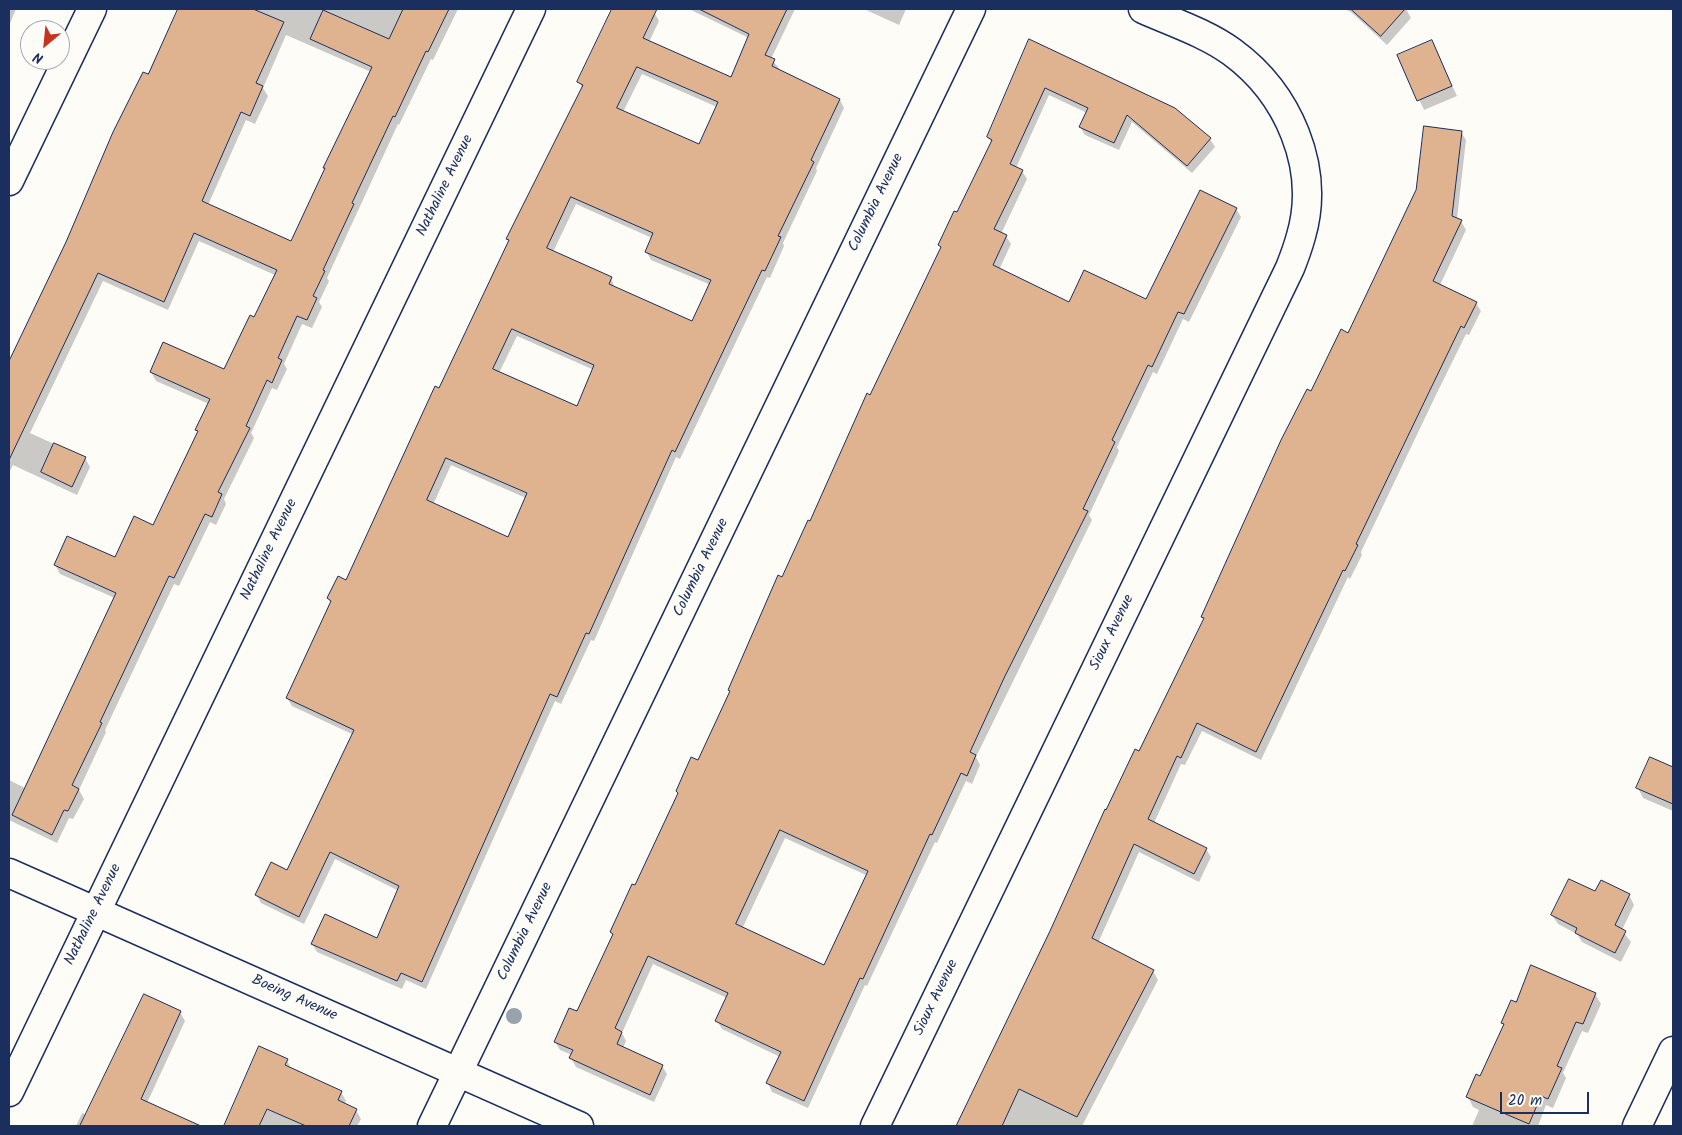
<!DOCTYPE html>
<html>
<head>
<meta charset="utf-8">
<style>
  body { margin:0 }
  #map { position:relative; width:1682px; height:1135px; overflow:hidden; background:#fdfcf7; font-family:Kalam,sans-serif }
  canvas { display:block }
  .frame { position:absolute; inset:0; border:10px solid #1b2f5e; pointer-events:none }
  .north { position:absolute; left:20px; top:20px; width:50px; height:50px; box-sizing:border-box; background:#fdfcf7; border:1px solid #a3aaba; border-radius:50%; rotate:208deg; font-size:14px; font-weight:700; line-height:20px; text-align:center; color:#1b2f5e }
  .north::after { content:''; display:block; margin:auto; width:18px; height:22px; background:#c8321e; clip-path:polygon(50% 0,100% 100%,50% 72%,0 100%) }
  .scale { position:absolute; left:1500px; top:1092px; width:89px; height:22px; box-sizing:border-box; border:2px solid #1b2f5e; border-top:0; padding-left:6px; font-size:15px; line-height:18px; white-space:nowrap; color:#1b2f5e; -webkit-text-stroke:4px #fdfcf7; paint-order:stroke }
</style>
</head>
<body>
<div id="map">
<canvas width="1682" height="1135"></canvas>
<div class="frame"></div>
<div class="north">N</div>
<div class="scale">20 m</div>
</div>
<script>
const ctx = document.querySelector('canvas').getContext('2d');
ctx.lineJoin = 'round';
function fillPath(path, color) {
  ctx.fillStyle = color;
  ctx.fill(path, 'evenodd');
}
function trace(path, color, width, dash) {
  ctx.strokeStyle = color;
  ctx.lineWidth = width;
  ctx.lineCap = dash ? 'butt' : 'round';
  ctx.setLineDash(dash || []);
  ctx.stroke(path);
}
function label(font, color, halo, rows, align = 'center') {
  ctx.font = font + ' Kalam,sans-serif';
  ctx.lineWidth = 4;
  ctx.setLineDash([]);
  ctx.textBaseline = 'middle';
  ctx.strokeStyle = halo;
  ctx.fillStyle = color;
  for (const [text, x, y, turn = 0] of rows) {
    ctx.save();
    ctx.translate(x, y);
    ctx.rotate((+turn || 0) * Math.PI / 180);
    ctx.textAlign = isNaN(turn) ? turn : align;
    if (halo) ctx.strokeText(text, 0, 0);
    ctx.fillText(text, 0, 0);
    ctx.restore();
  }
}
const shadow = new Path2D(`
  M9 9H16L9 26Z
  M179 9H458L433 60 431 59 399 125 398 124 327 278 329 281 319 302 322 307 312 328 302 324 284 364 287 369 277 390 272 388 251 433 254 438 224 499 226 504 216 525 210 522 179 586 174 584 105 730 106 732 79 790 84 799 73 819 69 818 57 843 9 820V780L25 788 115 598 60 574 55 565 116 559 154 527 198 433 196 430 209 404 156 381 151 372 225 371 255 318 275 275 199 241 168 310 103 281 30 433 85 458 90 467 77 495 13 465 9 473V366L94 184 92 181 114 132 148 76ZM286 35 371 72 325 168 326 170 292 242 208 205 246 120 255 124 268 96 263 88Z
  M613 9H647L654 12 659 21 649 42 732 78 749 38 689 9H795L771 59 779 68 778 71 840 100 844 108 816 168 817 171 783 243 784 246 770 278 767 277 680 459 676 457 594 641 591 640 561 704 555 701 426 989 406 980 402 989 317 952 312 944 378 940 399 891 335 859 304 924 261 903 257 895 287 872 354 735 292 706 287 698 331 603 328 598 347 581 510 242 508 239 583 89 579 82ZM642 74 717 107 700 146 623 112ZM576 204 652 238 646 251 651 260 711 285 693 323 615 288 611 278 553 252ZM517 336 594 370 578 408 499 373ZM451 465 526 498 509 538 433 505Z
  M864 9H906L899 25Z
  M1344 9H1406L1411 18 1387 45 1351 12Z
  M1030 41 1210 139 1215 147 1192 173 1132 122 1119 150 1085 135 1080 127 1087 113 1049 95 1016 168 1022 171 1027 179 1001 234 1006 236 1011 244 999 270 1070 303 1146 300 1236 209 1241 217 1189 322 1183 319 1157 374 1153 372 1117 447 1119 451 1089 515 1092 520 976 757 980 765 972 784 966 781 937 843 935 842 867 986 865 985 808 1108 772 1092 768 1083 780 1057 722 1029 717 1021 727 998 653 964 622 1033 626 1041 623 1048 662 1066 667 1074 654 1102 576 1067 571 1058 572 1055 560 1050 555 1042 578 1013 613 937 611 932 636 887 679 794 677 791 699 762 731 693 729 690 942 249 939 245 958 214 992 143 988 137ZM785 838 868 876 824 966 742 929Z
  M1432 41 1457 96 1424 110 1399 55Z
  M1461 132 1466 140 1457 219 1461 221 1466 230 1440 285 1476 303 1481 311 1469 335 1466 334 1435 397 1361 552 1362 555 1350 579 1348 577 1261 760 1202 731 1185 765 1181 764 1154 823 1206 849 1211 857 1199 882 1139 852 1098 943 1153 971 1158 980 1082 1126H957L1107 812 1139 753 1204 620 1202 617 1312 393 1349 335Z
  M1651 759 1673 769V811L1643 798 1638 788Z
  M1595 893 1629 895 1634 905 1622 930 1631 942 1621 962 1582 942 1577 934 1558 924 1552 915Z
  M1595 994 1601 1004 1588 1033 1582 1031 1563 1073 1566 1078 1553 1108 1546 1105 1538 1126H1472L1479 1110 1473 1107 1468 1097 1481 1078 1504 1026 1502 1023 1516 1003Z
  M180 1012 185 1021 147 1103 198 1126H76L82 1113 87 1115Z
  M260 1048 287 1060 291 1069 341 1092 346 1101 344 1105 356 1110 361 1119 357 1126H225Z`);
const building = new Path2D(`
  M178 9H253L284 22 256 83 263 86 250 116 241 112 202 201 291 241 325 168H323L372 67 310 39 323 10 389 39 403 9H449L428 52 426 51 395 117 393 116 352 203 354 204 323 270 325 271 313 296 317 298 307 320 297 316 278 358 282 360 272 383 267 380 246 426 250 428 218 492 222 494 212 517 205 514 174 578 169 576 100 722 102 723 72 785 79 789 68 811 64 810 52 835 12 815 116 593 54 565 67 536 115 557 134 516 153 525 198 431 195 430 210 399 150 372 163 342 224 369 250 315 254 317 277 270 194 233 164 302 98 273 9 460V361L66 242 113 132 143 72 148 74Z
  M612 9H657L643 38 731 77 749 34 699 9H787L765 55 775 59 772 66 840 99 811 160 814 162 778 236 781 237 765 271 762 270 675 452 672 450 589 634 586 633 557 697 550 694 422 982 401 973 397 981 311 944 325 914 377 938 399 886 330 852 299 917 255 895 271 862 287 870 354 730 286 698 331 601 327 598 338 576 346 580 435 386 439 388 509 240 506 239 583 85 577 82ZM637 67 718 102 699 144 617 108ZM571 197 653 233 645 252 711 280 692 321 609 284 612 277 547 248ZM512 329 594 365 577 406 493 369ZM446 458 527 493 508 537 427 500Z
  M1351 9H1405L1381 36Z
  M1029 39 1175 108 1211 138 1187 166 1127 115 1114 143 1079 127 1088 108 1045 88 1010 164 1023 170 994 229 1007 235 993 265 1069 302 1084 270 1146 299 1200 190 1237 208 1184 314 1178 312 1152 367 1148 365 1112 440 1115 442 1083 509 1088 511 1005 676 970 752 976 755 967 776 961 773 932 835 930 834 863 979 860 978 804 1101 766 1083 781 1052 715 1021 728 993 648 956 615 1028 622 1032 617 1044 663 1065 650 1095 569 1058 573 1050 554 1042 569 1008 577 1011 613 934 610 932 632 884 635 885 678 793 676 791 691 757 698 760 730 691 728 690 778 575 782 577 808 520 810 521 867 393 870 395 941 247 938 245 954 211 957 212 992 140 987 137ZM780 830 868 871 824 965 736 924Z
  M1432 40 1452 86 1417 101 1397 55Z
  M1424 126 1462 131 1452 216 1462 220 1433 281 1477 302 1464 328 1461 326 1431 388 1356 544 1358 545 1345 571 1343 570 1256 752 1197 723 1181 758 1177 756 1148 819 1207 848 1194 874 1134 844 1092 938 1154 970 1077 1117 1019 1089 1002 1126H956L1050 931 1105 809 1106 810 1135 749 1139 751 1204 618 1201 617 1281 440 1307 389 1311 391 1341 329 1348 333 1416 190Z
  M54 443 86 457 72 487 41 472Z
  M1650 757 1673 767V804L1636 788Z
  M1569 879 1595 891 1601 880 1630 894 1615 925 1626 931 1615 953 1575 933 1577 928 1551 915Z
  M1531 965 1596 993 1583 1024 1576 1022 1557 1066 1562 1068 1548 1099 1541 1096 1529 1124 1466 1097 1476 1074 1480 1076 1504 1024 1501 1023 1511 1000 1516 1002Z
  M144 994 181 1011 141 1099 201 1126H80Z
  M259 1046 288 1059 285 1065 342 1091 338 1100 357 1109 349 1126H306L267 1109 259 1126H224Z`);
const street = new Path2D(`
  M9 181 92 9
  M9 873 579 1126
  M9 1092 531 9
  M432 1126 971 9
  M875 1126 1290 268C1294 258 1298 247 1301 236 1321 167 1288 93 1232 52 1206 33 1172 22 1143 9
  M1637 1126 1673 1051`);
const trees = [
  [514,1016]
];
const streetNames = [
  ["Nathaline Avenue",446,186,-64],
  ["Columbia Avenue",877,203,-64],
  ["Nathaline Avenue",270,550,-64],
  ["Columbia Avenue",702,568,-64],
  ["Sioux Avenue",1113,633,-64],
  ["Nathaline Avenue",94,915,-64],
  ["Columbia Avenue",526,932,-64],
  ["Sioux Avenue",937,998,-64],
  ["Boeing Avenue",294,999,24]
];
fillPath(shadow, '#0003');
fillPath(building, '#dfb390');
trace(building, '#1b2f5e', 1);
trace(street, '#1b2f5e', 31);
trace(street, '#fdfcf7', 28);
ctx.fillStyle = '#96a3ab';
for (const [x, y] of trees) {
  ctx.beginPath();
  ctx.arc(x, y, 8, 0, 2 * Math.PI);
  ctx.fill();
}
label('15px', '#1b2f5e', '#fdfcf7', streetNames);
</script>
</body>
</html>
